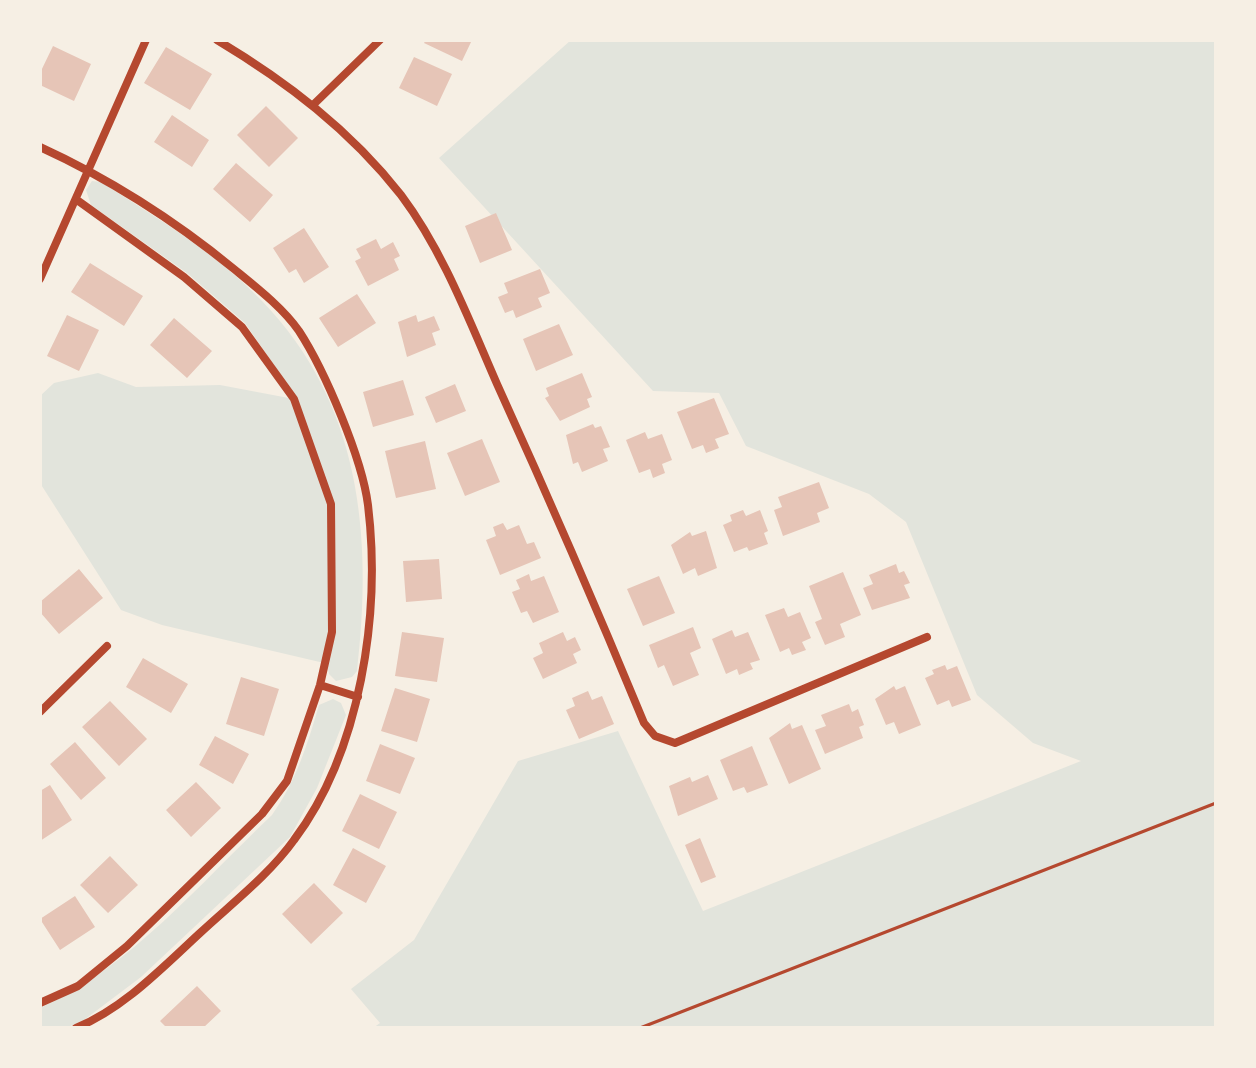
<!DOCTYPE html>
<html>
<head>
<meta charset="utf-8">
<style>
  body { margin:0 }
  #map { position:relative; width:1256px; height:1068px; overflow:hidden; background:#f6efe4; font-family:Bitter,serif }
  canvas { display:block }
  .frame { position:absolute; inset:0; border:42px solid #f6efe4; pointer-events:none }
</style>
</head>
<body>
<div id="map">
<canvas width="1256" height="1068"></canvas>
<div class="frame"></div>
</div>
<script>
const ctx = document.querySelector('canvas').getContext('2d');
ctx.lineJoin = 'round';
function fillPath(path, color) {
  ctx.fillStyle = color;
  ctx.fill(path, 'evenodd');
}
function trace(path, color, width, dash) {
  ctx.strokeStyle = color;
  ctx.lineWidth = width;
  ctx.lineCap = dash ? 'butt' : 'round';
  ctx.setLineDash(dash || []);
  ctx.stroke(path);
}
const green = new Path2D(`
  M571 40H1216V1028H373L380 1023 351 989 414 940 518 761 618 731 703 911 1081 761 1033 743 977 695 906 522 869 494 746 446 719 393 653 391 439 158Z
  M92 181 101 182C157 218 216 253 262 301 361 403 373 537 357 671L352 677 336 681 329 674 327 664 335 632 334 505 298 400 245 323 187 273 91 205 86 190Z
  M98 373 136 387 220 385 294 399 331 504 332 632 324 663 162 625 121 610 40 483V396L54 383Z
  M333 699 341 703 346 715 317 788 290 837 141 977 84 1020 66 1028H40V1008C132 966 199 884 272 815 296 781 307 746 319 705Z`);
const building = new Path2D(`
  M426 40H472L462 61 424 43Z
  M53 46 91 64 74 101 40 85V73Z
  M166 47 212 74 190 110 144 83Z
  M414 57 452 74 437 106 399 88Z
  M266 106 298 138 269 167 237 135Z
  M172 115 209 140 192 167 154 142Z
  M236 163 273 195 250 222 213 189Z
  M496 213 512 250 480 263 465 226Z
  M304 228 329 267 304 283 296 269 289 273 273 248Z
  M376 239 381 249 393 242 400 256 394 259 399 270 368 286 355 261 361 258 356 249Z
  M90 263 143 296 124 326 71 292Z
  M540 269 550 293 538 298 542 307 516 318 513 310 505 313 498 297 508 293 504 283Z
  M357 294 376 323 338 347 319 318Z
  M67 315 99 330 79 371 47 356Z
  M416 315 418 322 434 316 440 330 432 333 436 345 407 357 398 322Z
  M174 318 212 351 187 378 150 345Z
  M559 324 573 355 536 371 523 339Z
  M582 373 592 397 587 399 590 407 560 421 545 398 549 396 546 388Z
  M403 380 414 415 373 427 363 392Z
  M455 384 466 411 436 423 425 397Z
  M714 398 729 434 715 439 719 448 706 453 703 445 692 449 677 412Z
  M593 424 595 428 601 426 610 447 603 449 608 461 582 472 578 462 573 464 566 435Z
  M645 432 648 439 662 434 672 460 662 464 665 473 653 478 650 469 639 473 626 440Z
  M482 439 500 482 465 496 447 453Z
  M425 441 436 489 396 498 385 451Z
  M819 482 829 508 817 513 820 522 783 536 774 510 782 507 778 497Z
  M743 510 746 516 760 510 768 531 764 533 768 544 749 551 747 547 734 552 723 525 732 521 730 515Z
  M503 523 507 530 519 525 527 544 534 542 541 558 500 575 486 540 496 536 493 527Z
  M706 531 717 568 698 576 695 568 683 574 671 545 690 532 692 536Z
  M439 559 442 599 406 602 403 561Z
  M896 564 899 573 904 571 910 583 904 585 910 598 872 610 863 588 873 584 869 575Z
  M79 569 103 598 59 634 40 612V602Z
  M843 572 861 615 840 624 845 637 825 645 815 622 822 619 809 586Z
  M529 574 531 581 544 576 559 612 533 623 527 611 521 613 512 592 520 589 516 580Z
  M659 576 675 613 643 626 627 589Z
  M784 608 788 617 800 612 811 638 802 642 806 650 792 655 789 648 780 652 765 615Z
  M693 627 701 648 690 653 699 675 673 686 664 665 658 668 649 645Z
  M732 630 735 637 748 632 760 660 750 663 753 669 739 675 737 669 726 674 712 639Z
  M402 632 444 638 437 682 395 676Z
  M563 632 567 641 575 637 581 650 573 654 577 663 543 679 533 658 543 653 539 643Z
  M143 658 188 684 171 713 126 687Z
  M945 665 947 670 957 666 971 700 952 707 949 700 937 705 925 678 934 674 932 670Z
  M241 677 279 689 264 736 226 724Z
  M894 686 896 690 905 686 921 725 899 734 894 722 886 725 875 699Z
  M395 688 430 699 417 742 381 731Z
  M588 691 592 700 602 696 614 724 579 739 566 710 575 706 572 698Z
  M110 701 147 739 119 766 82 727Z
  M849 704 852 712 858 709 864 725 859 727 863 738 825 754 815 730 826 726 821 715Z
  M790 723 792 729 802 725 821 769 789 784 769 738Z
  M215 736 249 754 233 784 199 765Z
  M75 742 106 778 81 800 50 764Z
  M380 744 415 758 400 794 366 781Z
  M752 746 768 785 747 793 744 787 733 791 720 760Z
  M708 775 718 799 678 816 669 786 690 777 692 782Z
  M196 782 221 808 191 837 166 810Z
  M50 785 72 820 40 841V791Z
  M360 794 397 812 379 849 342 831Z
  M700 838 716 877 701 883 685 845Z
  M353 848 386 866 366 903 333 885Z
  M110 856 138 885 108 913 80 885Z
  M314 883 343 913 311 944 282 914Z
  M75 896 95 927 60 950 40 919Z
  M197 986 221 1011 203 1028H167L160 1021Z`);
const path = new Path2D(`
  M640 1028 1216 803`);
const minor = new Path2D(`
  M217 40C287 82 350 130 401 195 443 251 469 320 497 384 548 496 597 609 644 723L655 736 675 743 927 637
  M313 105 380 40
  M40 147C110 179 174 220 234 269 256 287 283 308 299 331 325 371 362 458 368 505 381 613 361 751 294 840 269 875 231 904 200 933 162 968 124 1008 76 1028
  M40 279 146 40
  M320 685 358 697
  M40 712 107 646
  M40 1003 78 986 127 946 262 814 287 781 320 685 332 632 331 504 294 399 242 327 184 277 77 200`);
fillPath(green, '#e2e4dc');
fillPath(building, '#e6c5b7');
trace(path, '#b5482f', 3);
trace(minor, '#b5482f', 8);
</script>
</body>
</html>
